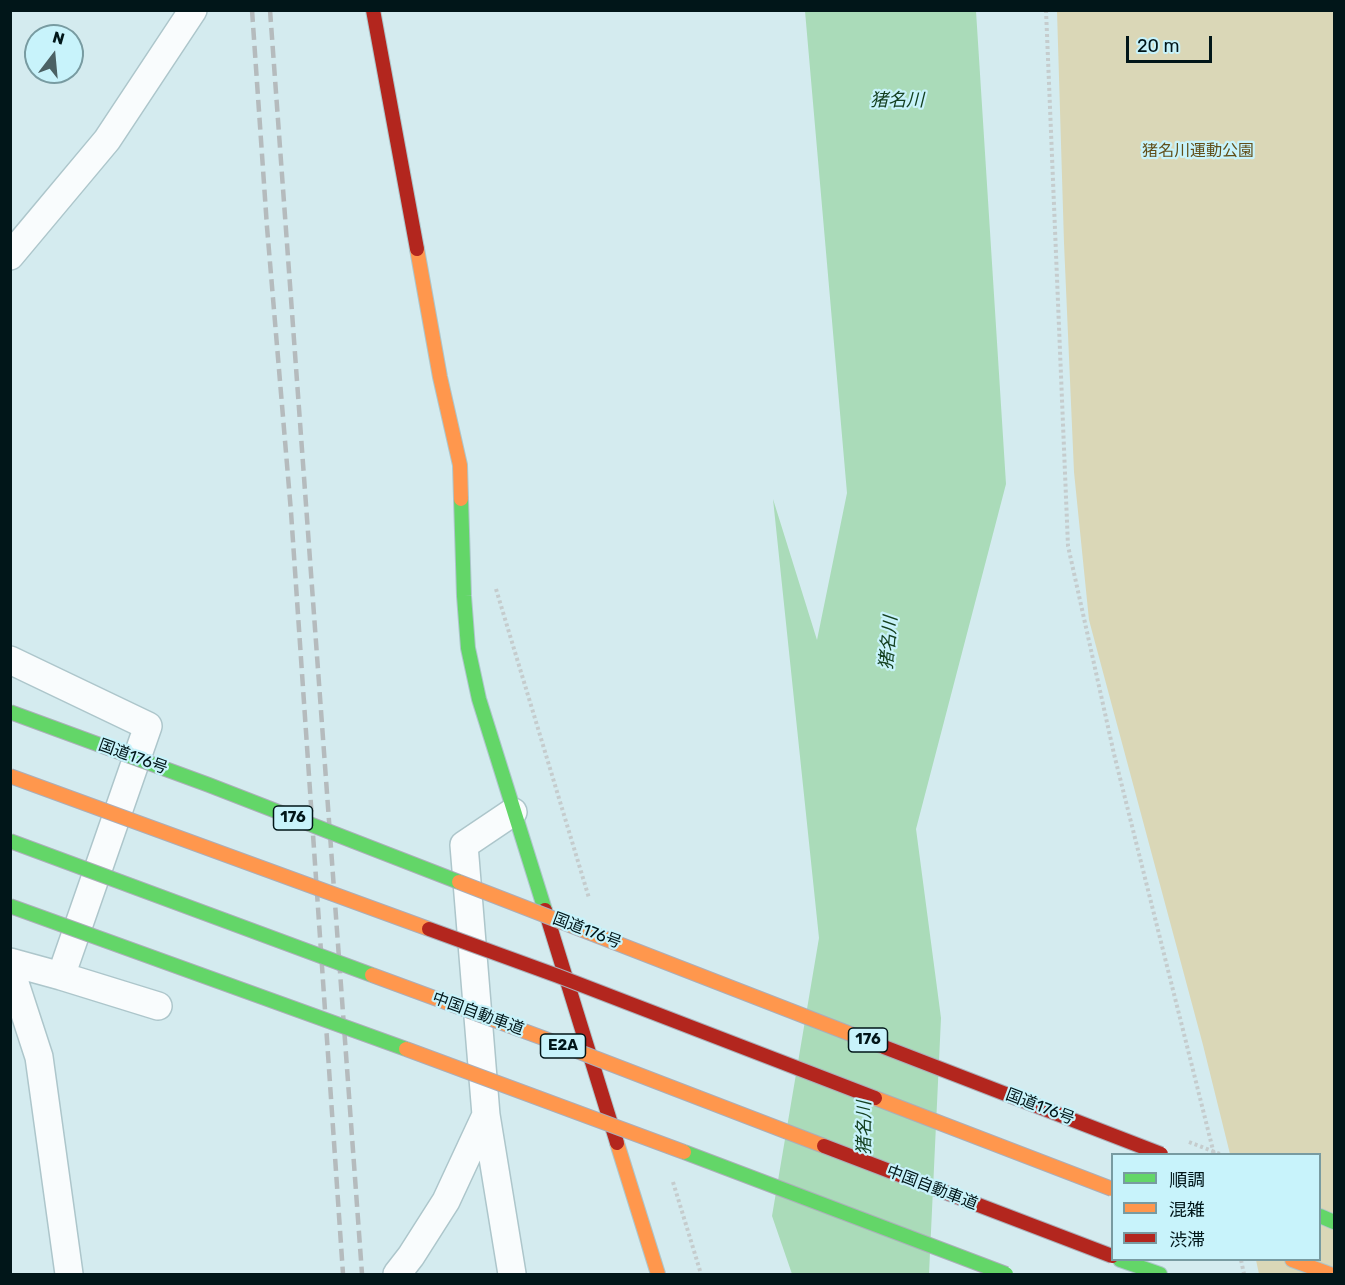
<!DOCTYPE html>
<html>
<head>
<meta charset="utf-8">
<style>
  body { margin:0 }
  #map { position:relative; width:1345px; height:1285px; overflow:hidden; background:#d4ebef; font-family:Rubik,"Noto Sans JP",sans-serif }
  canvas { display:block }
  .frame { position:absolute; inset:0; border:12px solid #011619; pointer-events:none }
  .legend { position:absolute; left:1111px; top:1153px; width:210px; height:108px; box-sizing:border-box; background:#c8f3fb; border:2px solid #789ba1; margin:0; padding:8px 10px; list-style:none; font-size:18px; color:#011619 }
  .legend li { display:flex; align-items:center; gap:12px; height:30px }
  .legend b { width:30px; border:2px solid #789ba1 }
  .north { position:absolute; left:24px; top:24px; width:60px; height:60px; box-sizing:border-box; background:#c8f3fb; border:2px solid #789ba1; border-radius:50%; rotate:16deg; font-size:16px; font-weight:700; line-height:24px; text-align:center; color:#011619 }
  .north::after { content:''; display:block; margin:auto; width:21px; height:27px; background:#4b6164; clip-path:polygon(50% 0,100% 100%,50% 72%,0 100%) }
  .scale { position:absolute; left:1126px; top:36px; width:86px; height:27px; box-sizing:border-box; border:3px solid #011619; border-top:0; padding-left:8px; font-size:18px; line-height:21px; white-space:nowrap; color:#011619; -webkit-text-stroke:4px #c8f3fb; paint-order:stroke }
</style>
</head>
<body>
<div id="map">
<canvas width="1345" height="1285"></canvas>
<div class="frame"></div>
<ul class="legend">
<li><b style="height:8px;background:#63d668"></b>順調</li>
<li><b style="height:8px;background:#ff974d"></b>混雑</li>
<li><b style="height:8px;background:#b3261e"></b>渋滞</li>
</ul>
<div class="north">N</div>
<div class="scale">20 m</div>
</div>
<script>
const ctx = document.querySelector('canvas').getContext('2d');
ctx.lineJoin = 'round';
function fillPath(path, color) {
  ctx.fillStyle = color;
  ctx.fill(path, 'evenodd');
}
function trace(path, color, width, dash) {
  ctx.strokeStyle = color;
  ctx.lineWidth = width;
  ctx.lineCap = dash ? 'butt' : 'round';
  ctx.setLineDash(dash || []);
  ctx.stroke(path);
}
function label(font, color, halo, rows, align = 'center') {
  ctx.font = font + ' Rubik,"Noto Sans JP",sans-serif';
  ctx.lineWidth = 4.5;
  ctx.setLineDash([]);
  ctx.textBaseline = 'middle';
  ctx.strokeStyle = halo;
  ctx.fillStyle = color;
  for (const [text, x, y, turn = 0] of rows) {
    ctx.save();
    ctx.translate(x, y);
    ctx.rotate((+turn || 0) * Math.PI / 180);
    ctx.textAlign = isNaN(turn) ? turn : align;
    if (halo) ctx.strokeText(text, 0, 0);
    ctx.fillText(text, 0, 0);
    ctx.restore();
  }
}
const green = new Path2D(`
  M1057 11H1334V1274H1259L1256 1260H1320V1154H1230L1203 1045 1089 620 1074 472 1064 243Z`);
const water = new Path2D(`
  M805 11H976L1006 484 916 829 941 1018 929 1274H792L772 1216 819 938 773 499 817 640 847 493Z`);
const path = new Path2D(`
  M1046 10 1068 546 1114 754 1214 1154
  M496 589 589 898
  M673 1182 701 1274
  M1241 1260 1244 1274`);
const street = new Path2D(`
  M10 256 107 140 193 10
  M10 660 148 726 61 976 10 962
  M10 968 39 1057 69 1274
  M61 976 158 1006
  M397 1274 411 1256 446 1201 486 1115
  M512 1274 486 1115 464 845 513 812`);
const fast = new Path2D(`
  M461 499 464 596 468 648 479 699 545 910
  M1320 1216 1334 1222
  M1120 1260 1160 1274`);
const slow = new Path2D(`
  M417 249 440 377 460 465 461 499
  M617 1143 658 1274
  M1292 1260 1330 1274`);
const jam = new Path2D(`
  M373 10 417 249
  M545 910 617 1143`);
const rail = new Path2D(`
  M252 10 267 227 291 512 343 1274
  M270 10 362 1274`);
const pathBridge = new Path2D(`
  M1189 1142 1220 1154`);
const fastBridge = new Path2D(`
  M10 712 209 785 459 882
  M10 841 372 975
  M10 906 406 1049
  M684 1152 1006 1274`);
const slowBridge = new Path2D(`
  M10 776 429 929
  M459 882 884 1047
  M372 975 543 1038 824 1146
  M406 1049 684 1152
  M875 1098 1112 1189`);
const jamBridge = new Path2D(`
  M429 929 558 976 875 1098
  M884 1047 1161 1154
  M824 1146 1112 1256`);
const shields = [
  [293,818,39],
  [868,1040,39],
  [563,1046,45]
];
const shieldNames = [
  ["176",293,818],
  ["176",868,1040],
  ["E2A",563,1046]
];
const parkNames = [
  ["猪名川運動公園",1198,151]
];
const streetNames = [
  ["国道176号",133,757,20],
  ["国道176号",587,931,21],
  ["中国自動車道",478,1014,20],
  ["国道176号",1040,1107,21],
  ["中国自動車道",932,1188,21]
];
const waterNames = [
  ["猪名川",897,101],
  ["猪名川",889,643,-85],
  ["猪名川",865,1128,-90]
];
fillPath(green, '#dad7b7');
fillPath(water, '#aadbb9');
trace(street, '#adc6cb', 30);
trace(fast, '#adc6cb', 16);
trace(slow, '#adc6cb', 16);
trace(jam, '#adc6cb', 16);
trace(path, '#c5cccd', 4, [3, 3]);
trace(street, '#f9fcfd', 27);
trace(fast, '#63d668', 14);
trace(slow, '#ff974d', 14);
trace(jam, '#b3261e', 14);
trace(rail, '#b5bbbd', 4.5, [12, 6]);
trace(fastBridge, '#abaeb9', 16, []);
trace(slowBridge, '#abaeb9', 16, []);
trace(jamBridge, '#abaeb9', 16, []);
trace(pathBridge, '#c5cccd', 4, [3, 3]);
trace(fastBridge, '#63d668', 14);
trace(slowBridge, '#ff974d', 14);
trace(jamBridge, '#b3261e', 14);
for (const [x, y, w] of shields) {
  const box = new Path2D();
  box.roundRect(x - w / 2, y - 12, w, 24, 4.5);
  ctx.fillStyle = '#c8f3fb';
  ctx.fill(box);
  trace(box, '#011619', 1.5);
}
label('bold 15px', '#011619', null, shieldNames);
label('16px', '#614e19', '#c8f3fb', parkNames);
label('16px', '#011619', '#c8f3fb', streetNames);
label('italic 18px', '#144020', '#c8f3fb', waterNames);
</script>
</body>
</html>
